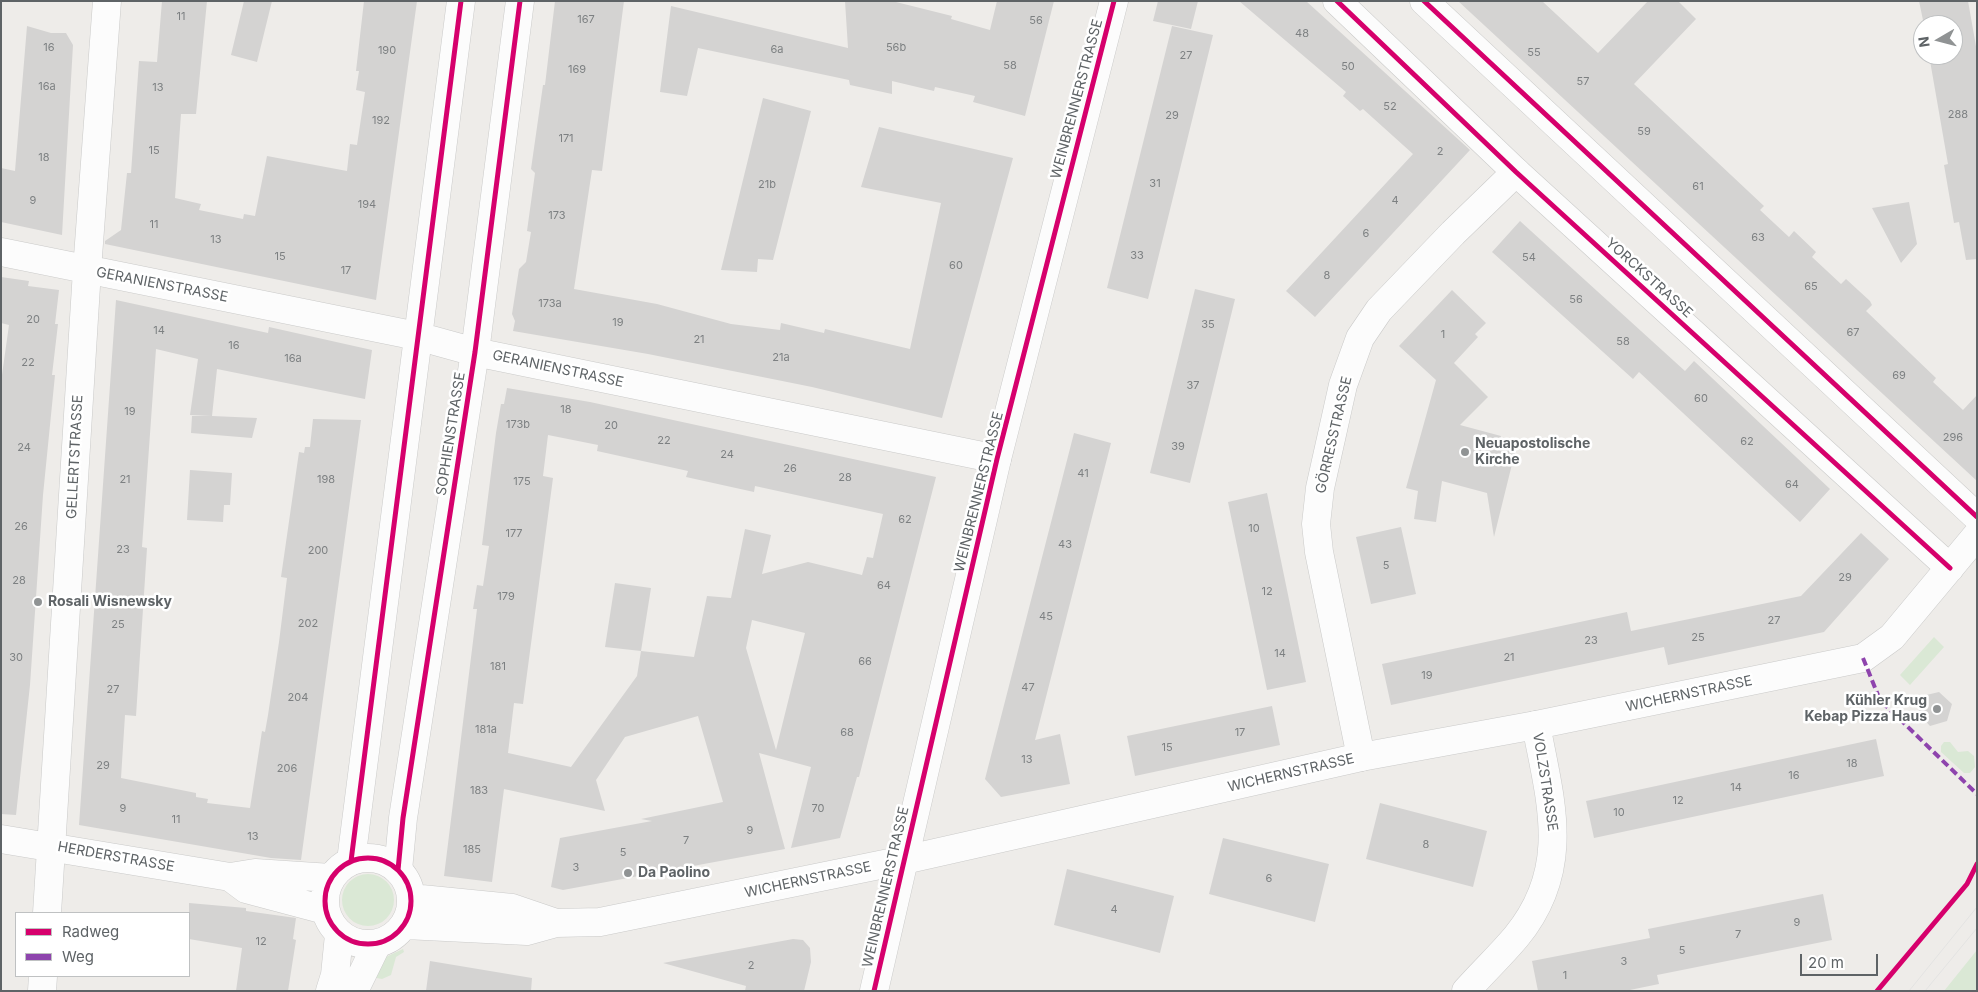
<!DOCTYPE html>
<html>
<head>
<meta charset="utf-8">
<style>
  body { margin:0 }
  #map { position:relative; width:1978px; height:992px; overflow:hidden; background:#eeece9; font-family:Inter,sans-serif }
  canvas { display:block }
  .frame { position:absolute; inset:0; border:2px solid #5e6366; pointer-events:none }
  .legend { position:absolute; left:15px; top:912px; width:175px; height:65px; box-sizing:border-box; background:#fff; border:1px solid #bfc1c2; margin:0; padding:6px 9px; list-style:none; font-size:15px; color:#5e6366 }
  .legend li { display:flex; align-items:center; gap:10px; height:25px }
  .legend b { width:25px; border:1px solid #bfc1c2 }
  .north { position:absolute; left:1913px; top:15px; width:50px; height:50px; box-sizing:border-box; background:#fff; border:1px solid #bfc1c2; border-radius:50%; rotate:262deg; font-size:14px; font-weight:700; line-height:20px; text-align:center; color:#5e6366 }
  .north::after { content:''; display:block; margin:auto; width:18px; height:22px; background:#909394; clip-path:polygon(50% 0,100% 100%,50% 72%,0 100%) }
  .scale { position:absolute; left:1800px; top:954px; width:78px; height:22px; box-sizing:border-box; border:2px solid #5e6366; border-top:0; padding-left:6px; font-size:15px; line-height:18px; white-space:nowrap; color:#5e6366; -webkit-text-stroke:4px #fff; paint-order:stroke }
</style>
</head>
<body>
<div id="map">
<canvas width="1978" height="992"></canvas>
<div class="frame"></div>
<ul class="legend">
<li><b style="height:6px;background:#d6006c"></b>Radweg</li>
<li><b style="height:6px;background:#8e44ad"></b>Weg</li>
</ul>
<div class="north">N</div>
<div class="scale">20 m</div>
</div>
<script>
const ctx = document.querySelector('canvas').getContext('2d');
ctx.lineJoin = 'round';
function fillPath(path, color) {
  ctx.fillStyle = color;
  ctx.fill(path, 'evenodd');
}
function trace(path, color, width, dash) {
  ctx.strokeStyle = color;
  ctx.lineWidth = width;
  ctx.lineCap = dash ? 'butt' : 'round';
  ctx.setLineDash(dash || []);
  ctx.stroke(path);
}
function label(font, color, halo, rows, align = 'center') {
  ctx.font = font + ' Inter,sans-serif';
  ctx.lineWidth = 5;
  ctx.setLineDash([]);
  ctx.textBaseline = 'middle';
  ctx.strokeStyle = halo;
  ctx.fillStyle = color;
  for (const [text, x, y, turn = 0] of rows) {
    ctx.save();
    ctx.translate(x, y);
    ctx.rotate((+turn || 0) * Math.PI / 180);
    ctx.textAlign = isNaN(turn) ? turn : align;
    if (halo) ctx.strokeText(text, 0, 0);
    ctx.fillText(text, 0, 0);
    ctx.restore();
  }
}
const green = new Path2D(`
  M1934 637 1944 647 1910 685 1900 675Z
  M1944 742H1950L1958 752 1968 751 1974 756 1975 767 1970 773H1964L1941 752V746Z
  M342 900a26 26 0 1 1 52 0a26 26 0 1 1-52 0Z
  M403 949 404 952 396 957 391 975 382 979 371 977 377 961Z
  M1977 950V991H1944Z`);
const building = new Path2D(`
  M162 1H207L196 114H181L175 198 201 204 199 210 243 219 244 214 255 216 267 156 347 171 350 144 357 145 365 92 356 90 359 71H356L364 1H417L376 300 105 244V241L121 230 127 173H131L139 61 157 62Z
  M244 1H272L257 62 231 55Z
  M555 1H624L602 171 592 170 574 289 657 304 731 324 780 330 781 323 824 333 825 329 910 349 941 203 861 187 879 127 1013 158 942 418 812 387 648 354 513 331 515 321 512 314 519 269 526 262 531 232 527 231 535 173 531 169 543 85H545Z
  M845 1H892L952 16 951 19 990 30 997 1H1054L1025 116 973 102 975 96 935 87 934 91 892 81V94L850 85 849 80 698 48 687 96 660 92 671 6 848 48Z
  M1158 1H1198L1191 29 1153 21Z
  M1239 1H1306L1470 150 1315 317 1286 291 1413 154 1363 109 1360 111 1343 96 1346 92Z
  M1458 1H1542L1598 53 1648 1H1678L1696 19 1634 84 1764 206 1760 210 1789 237 1794 231 1816 252 1812 257 1841 284 1846 279 1870 301 1872 305 1866 311 1936 378 1933 382 1963 410 1977 395V481Z
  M1919 1H1968L1977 52V259L1966 260 1959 222 1954 223 1944 165 1948 164 1929 55H1953V25H1924Z
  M27 26 51 33H66L73 45 62 235 1 222V168L15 171Z
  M1172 26 1213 35 1148 299 1107 288Z
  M763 98 811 111 773 260 758 259 757 272 721 270Z
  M1909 202 1917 244 1901 263 1872 208Z
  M1520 221 1685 371 1694 361 1830 489 1800 522 1639 372 1633 379 1492 252Z
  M1 277 29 281 28 286 59 290 55 324H58L52 375H55L43 495 30 685 16 815 1 814V382L9 325 1 323Z
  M1195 289 1235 299 1190 483 1150 473Z
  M1452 290 1486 323 1475 334 1478 337 1454 363 1488 397 1460 425 1501 436 1500 440 1517 444 1494 537 1487 493 1442 481 1436 522 1414 519 1418 491 1406 488 1436 380 1399 346Z
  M116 300 268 333 269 327 372 350 365 399 217 369 212 416 257 418 252 438 191 433 192 416H211L190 415 198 359 156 349 142 547 147 548 136 716 125 715 121 778 196 793V797L208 799 207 803 250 808 262 731 265 732 268 715 279 642 287 578 281 577 299 452 304 453 305 447H310L313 419 361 420 301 860 271 858 79 825Z
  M507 388 590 402 936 477 859 777H857L840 838 791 848 811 767 759 753 785 849 563 890 551 887 560 838 652 821 641 819 723 802 698 716 625 737 596 780 605 811 504 789 492 882 444 876 477 609H473L477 585 483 586 489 546 482 545 496 433 501 404H504ZM548 435 598 445 597 451 688 471 686 477 754 492 755 486 883 514 873 558 867 557 862 575 808 562 762 574 771 535 745 529 731 598 707 596 694 657 641 651 637 676 571 767 508 753 514 703 523 704 553 478 543 476ZM752 620 805 633 776 750 746 648Z
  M1074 433 1111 443 1035 740 1060 734 1070 784 1001 797 985 779Z
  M190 470 232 473 230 505H224L223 522 187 520Z
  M1267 493 1306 682 1267 690 1228 502Z
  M1401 527 1416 594 1371 604 1356 537Z
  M1861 533 1889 559 1824 632 1668 665 1664 647 1391 705 1382 664 1627 612 1631 631 1801 596Z
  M615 583 651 588 641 651 605 647Z
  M1939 692 1952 704 1947 721 1930 726 1918 713 1922 696Z
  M1272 706 1280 745 1135 776 1127 736Z
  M1876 739 1884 776 1594 838 1586 801Z
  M1380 803 1487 831 1473 887 1366 859Z
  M1223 838 1329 864 1315 922 1209 894Z
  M1067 869 1174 896 1160 953 1054 925Z
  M1823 894 1832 940 1657 975 1659 984 1625 991H1538L1532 961 1650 938 1648 929Z
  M189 903 246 908V911L296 918 293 939 296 940 288 991H236L242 948 189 939Z
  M793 939 803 940 810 948 811 962 804 991H745L746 986 663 963Z
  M430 961 532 978 531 991H426Z`);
const minor = new Path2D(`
  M1 252 417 336 475 352 997 459
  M1361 757 1319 552 1316 524 1320 488 1343 385 1360 338 1379 310 1453 233 1516 172
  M351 861 461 1
  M398 870 403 818 475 352 520 1
  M47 913 87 270 107 1
  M42 991 43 976
  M330 991 335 975 339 935
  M354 991 377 944
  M874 991 904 860
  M1466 991C1482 973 1500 956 1516 937 1572 869 1551 803 1536 725`);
const tertiary = new Path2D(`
  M1337 1 1516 172 1950 568
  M1424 1 1977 517
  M1 839 230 877 255 873 331 878
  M325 901a43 43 0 1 1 86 0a43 43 0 1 1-86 0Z
  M904 860 997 459 1114 1
  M230 877 246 889 325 910
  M411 898 512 908 556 923
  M405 925 527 931 556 923 600 922 904 860 1361 757 1536 725 1863 658 1892 637 1977 535`);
const tram = new Path2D(`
  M1909 991 1977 907
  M1925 991 1977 928`);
const quiet = new Path2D(`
  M1863 658 1880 700 1977 794`);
const cycleway = new Path2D(`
  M1337 1 1516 172 1950 568
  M1424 1 1977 517
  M325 901a43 43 0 1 1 86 0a43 43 0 1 1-86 0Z
  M351 861 461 1
  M398 870 403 818 475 352 520 1
  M874 991 997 459 1114 1
  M1877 991 1967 884 1977 864`);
const markers = [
  [1465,452,5,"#909394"],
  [38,602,5,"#909394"],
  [1937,709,5,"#909394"],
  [628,873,5,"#909394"]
];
const numberNames = [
  ["11",181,17],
  ["167",586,20],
  ["56",1036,21],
  ["48",1302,34],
  ["16",49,48],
  ["56b",896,48],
  ["6a",777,50],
  ["190",387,51],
  ["55",1534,53],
  ["27",1186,56],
  ["58",1010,66],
  ["50",1348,67],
  ["169",577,70],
  ["57",1583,82],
  ["16a",47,87],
  ["13",158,88],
  ["52",1390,107],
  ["288",1958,115],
  ["29",1172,116],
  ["192",381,121],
  ["59",1644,132],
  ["171",566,139],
  ["15",154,151],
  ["2",1440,152],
  ["18",44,158],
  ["31",1155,184],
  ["21b",767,185],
  ["61",1698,187],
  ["9",33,201],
  ["4",1395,201],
  ["194",367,205],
  ["173",557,216],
  ["11",154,225],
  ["6",1366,234],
  ["63",1758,238],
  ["13",216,240],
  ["33",1137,256],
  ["15",280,257],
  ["54",1529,258],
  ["60",956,266],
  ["17",346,271],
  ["8",1327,276],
  ["65",1811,287],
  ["56",1576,300],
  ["173a",550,304],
  ["20",33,320],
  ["19",618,323],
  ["35",1208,325],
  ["14",159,331],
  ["67",1853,333],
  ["1",1443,335],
  ["21",699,340],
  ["58",1623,342],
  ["16",234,346],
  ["21a",781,358],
  ["16a",293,359],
  ["22",28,363],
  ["69",1899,376],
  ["37",1193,386],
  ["60",1701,399],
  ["18",566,410],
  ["19",130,412],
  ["173b",518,425],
  ["20",611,426],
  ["296",1953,438],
  ["22",664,441],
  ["62",1747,442],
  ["39",1178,447],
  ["24",24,448],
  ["24",727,455],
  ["26",790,469],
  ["41",1083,474],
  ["28",845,478],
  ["21",125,480],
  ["198",326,480],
  ["175",522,482],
  ["64",1792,485],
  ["62",905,520],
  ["26",21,527],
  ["10",1254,529],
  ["177",514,534],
  ["43",1065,545],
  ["23",123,550],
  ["200",318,551],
  ["5",1386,566],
  ["29",1845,578],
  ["28",19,581],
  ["64",884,586],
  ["12",1267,592],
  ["179",506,597],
  ["45",1046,617],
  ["27",1774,621],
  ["202",308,624],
  ["25",118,625],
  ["25",1698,638],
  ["23",1591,641],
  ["14",1280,654],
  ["30",16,658],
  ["21",1509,658],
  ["66",865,662],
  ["181",498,667],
  ["19",1427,676],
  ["47",1028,688],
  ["27",113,690],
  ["204",298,698],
  ["181a",486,730],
  ["68",847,733],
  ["17",1240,733],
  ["15",1167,748],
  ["13",1027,760],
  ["18",1852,764],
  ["29",103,766],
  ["206",287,769],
  ["16",1794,776],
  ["14",1736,788],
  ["183",479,791],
  ["12",1678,801],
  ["9",123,809],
  ["70",818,809],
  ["10",1619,813],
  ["11",176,820],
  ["9",750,831],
  ["13",253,837],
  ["7",686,841],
  ["8",1426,845],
  ["185",472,850],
  ["5",623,853],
  ["3",576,868],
  ["6",1269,879],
  ["4",1114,910],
  ["9",1797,923],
  ["7",1738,935],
  ["12",261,942],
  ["5",1682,951],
  ["3",1624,962],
  ["2",751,966],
  ["1",1565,976]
];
const streetNames = [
  ["WEINBRENNERSTRASSE",1077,99,-75],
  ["YORCKSTRASSE",1649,278,42],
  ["GERANIENSTRASSE",162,285,11],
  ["GERANIENSTRASSE",558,369,12],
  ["SOPHIENSTRASSE",451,434,-81],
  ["GÖRRESSTRASSE",1334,435,-77],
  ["GELLERTSTRASSE",75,457,-87],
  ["WEINBRENNERSTRASSE",979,492,-76],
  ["WICHERNSTRASSE",1689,694,-12],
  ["WICHERNSTRASSE",1291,773,-13],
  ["VOLZSTRASSE",1545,782,81],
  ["HERDERSTRASSE",116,857,10],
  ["WICHERNSTRASSE",808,880,-12],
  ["WEINBRENNERSTRASSE",886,887,-77]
];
const poiNames = [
  ["Neuapostolische",1475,444],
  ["Kirche",1475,460],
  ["Rosali Wisnewsky",48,602],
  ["Kühler Krug",1927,701,"right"],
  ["Kebap Pizza Haus",1927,717,"right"],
  ["Da Paolino",638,873]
];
fillPath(green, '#dae8d5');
fillPath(building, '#d4d3d2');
trace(minor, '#cacac9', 29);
trace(tertiary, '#cacac9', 29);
trace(minor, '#fcfcfc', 28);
trace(tertiary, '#fcfcfc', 28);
trace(tram, '#e3e3e2', 1);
trace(quiet, '#8e44ad', 4, [8, 4]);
trace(cycleway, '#d6006c', 5);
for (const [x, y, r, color] of markers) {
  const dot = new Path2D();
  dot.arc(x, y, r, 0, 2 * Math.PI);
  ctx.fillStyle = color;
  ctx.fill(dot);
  trace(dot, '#fff', 2);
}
label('11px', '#7d8082', null, numberNames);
label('14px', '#5e6366', '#fff', streetNames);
label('bold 14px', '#5e6366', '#fff', poiNames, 'left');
</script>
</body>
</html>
